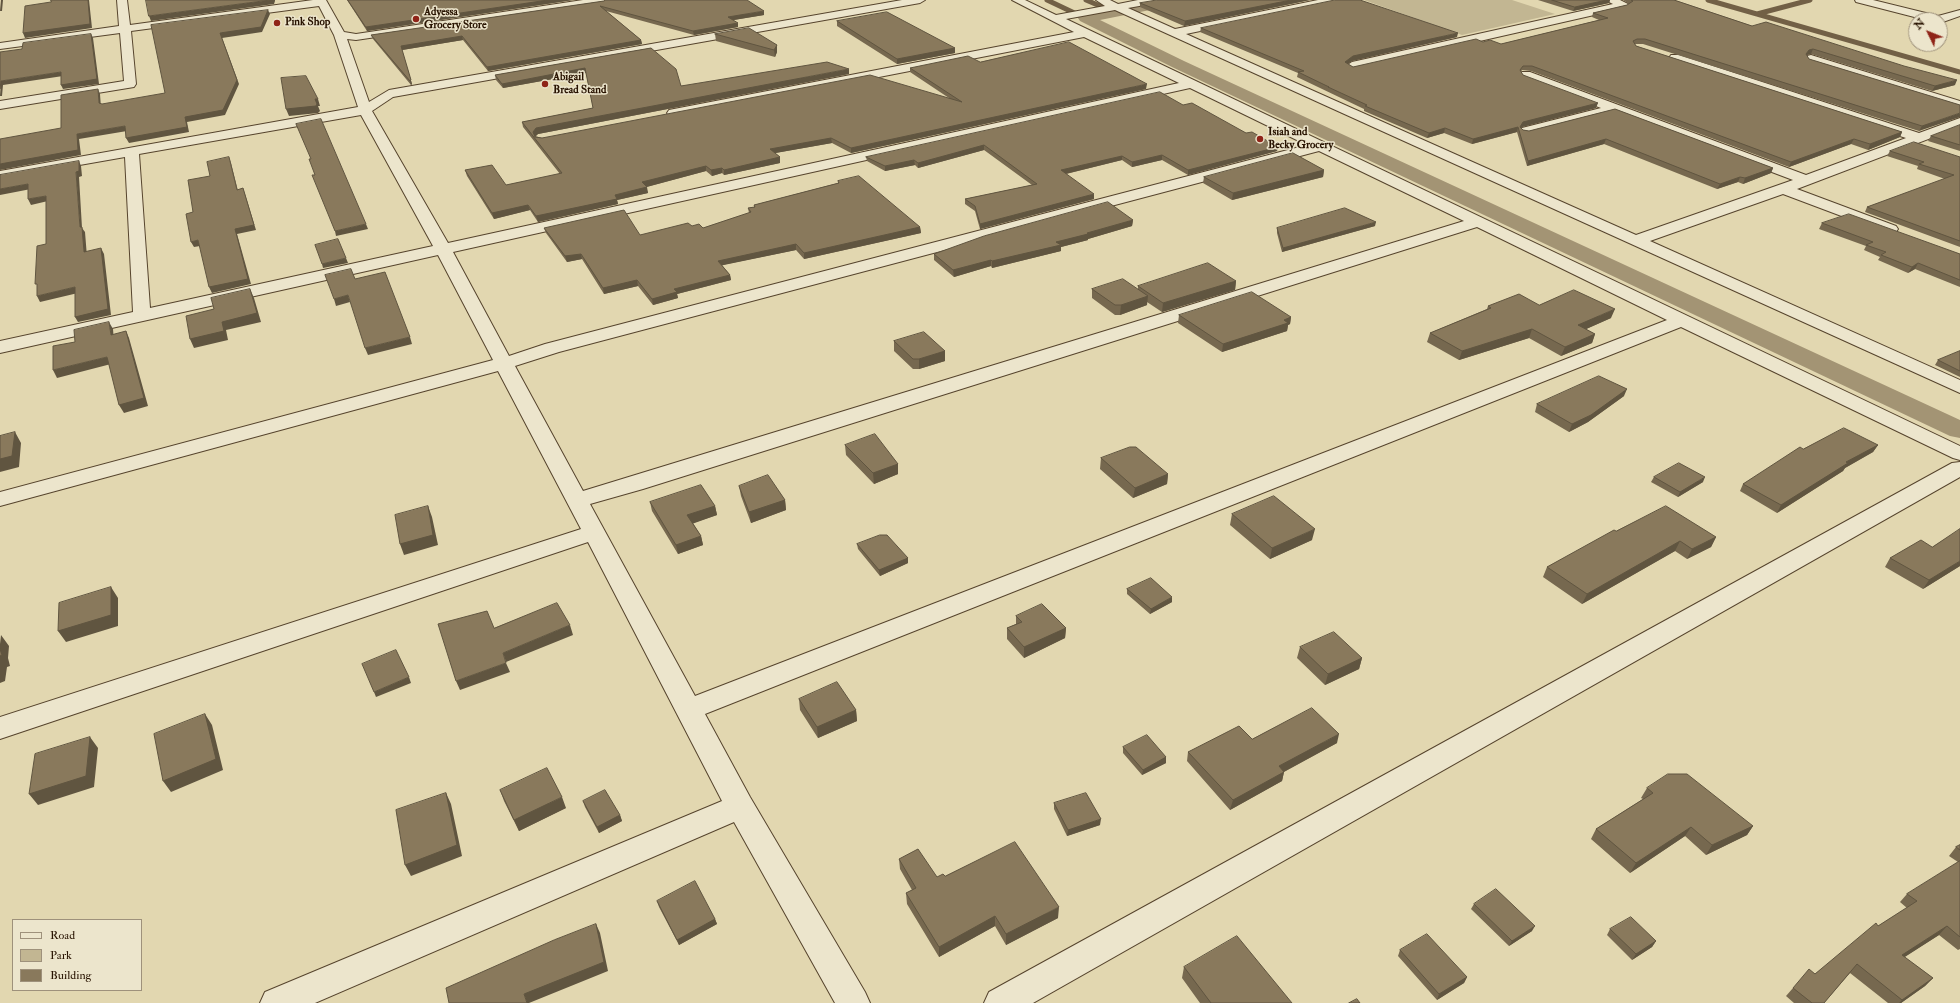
<!DOCTYPE html>
<html>
<head>
<meta charset="utf-8">
<style>
  body { margin:0 }
  #map { position:relative; width:1960px; height:1003px; overflow:hidden; background:#e2d7b0; font-family:"IM FELL Double Pica",serif }
  canvas { display:block }
  .legend { position:absolute; left:12px; top:919px; width:130px; height:72px; box-sizing:border-box; background:#ece5cc; border:1px solid #9e917b; margin:0; padding:5px 7px; list-style:none; font-size:12px; color:#281301 }
  .legend li { display:flex; align-items:center; gap:8px; height:20px }
  .legend b { width:20px; border:1px solid #9e917b }
  .north { position:absolute; left:1908px; top:12px; width:40px; height:40px; box-sizing:border-box; background:#ece5cc; border:1px solid #9e917b; border-radius:50%; rotate:313deg; font-size:11px; font-weight:700; line-height:16px; text-align:center; color:#281301 }
  .north::after { content:''; display:block; margin:auto; width:14px; height:18px; background:#8f2418; clip-path:polygon(50% 0,100% 100%,50% 72%,0 100%) }
</style>
</head>
<body>
<div id="map">
<canvas width="1960" height="1003"></canvas>
<ul class="legend">
<li><b style="height:5px;background:#ece5cc"></b>Road</li>
<li><b style="height:11px;background:#c2b692"></b>Park</li>
<li><b style="height:11px;background:#89795c"></b>Building</li>
</ul>
<div class="north">N</div>
</div>
<script>
const ctx = document.querySelector('canvas').getContext('2d');
ctx.lineJoin = 'round';
function fillPath(path, color) {
  ctx.fillStyle = color;
  ctx.fill(path, 'evenodd');
}
function trace(path, color, width, dash) {
  ctx.strokeStyle = color;
  ctx.lineWidth = width;
  ctx.lineCap = dash ? 'butt' : 'round';
  ctx.setLineDash(dash || []);
  ctx.stroke(path);
}
function label(font, color, halo, rows, align = 'center') {
  ctx.font = font + ' "IM FELL Double Pica",serif';
  ctx.lineWidth = 3;
  ctx.setLineDash([]);
  ctx.textBaseline = 'middle';
  ctx.strokeStyle = halo;
  ctx.fillStyle = color;
  for (const [text, x, y, turn = 0] of rows) {
    ctx.save();
    ctx.translate(x, y);
    ctx.rotate((+turn || 0) * Math.PI / 180);
    ctx.textAlign = isNaN(turn) ? turn : align;
    if (halo) ctx.strokeText(text, 0, 0);
    ctx.fillText(text, 0, 0);
    ctx.restore();
  }
}
const green = new Path2D(`
  M1364 0H1512L1555 14 1462 35Z`);
const stream = new Path2D(`
  M1047 0 1085 18
  M1086 0 1114 12
  M1708 0 1960 72
  M1757 14 1810 0`);
const canal = new Path2D(`
  M1157 0H1187L1185 3 1100 20 1184 61 1960 420V438L1950 436 1172 67 1080 21 1078 18 1080 15 1085 14Z`);
const street = new Path2D(`
  M117 0H127L130 25 313 0H326L344 32 356 34 583 0H609L604 3 356 40 347 39 369 102 389 90 902 0H925L920 3 393 97 372 111 448 243 1179 83 1084 37 674 117 669 116 667 113 669 110 674 109 1074 32 1012 0H1025L1056 15 1105 6 1096 0H1110L1118 4 1138 0H1161L1156 3 1128 8 1175 29 1318 0H1338L1333 3 1186 34 1636 235 1793 180 1613 112 1527 135 1522 134 1520 131 1522 128 1601 108 1522 78 1520 75 1522 72H1530L1806 175 1906 138 1671 61 1669 58 1671 55H1679L1919 133 1960 118V127L1797 189 1896 226 1898 229 1896 232 1890 234 1884 232 1783 194 1650 241 1960 380V393L1115 10 1066 19 1960 446V460L1953 458 1681 327 705 714 750 797 865 992 870 1003H835L734 822 315 1003H260L265 992 722 801 588 542 0 739V717L581 529 498 371 0 506V492L493 360 438 255 0 353V341L133 312 125 157 0 179V171L358 107 334 35 319 6 131 31 136 84 134 87 0 109V101L124 81 120 33 0 49V43L119 26ZM1190 88 1307 145 545 344 509 356 453 252ZM361 115 433 246 150 308 139 154ZM1319 151 1464 221 583 491 515 366 559 352ZM1477 227 1667 320 695 696 590 504 643 489Z
  M1605 0H1620L1630 5 1625 8 1352 70 1346 66 1352 62 1613 4Z
  M1855 0H1873L1938 16 1960 10V16L1940 23V20H1926L1856 2Z
  M1811 55 1960 101V109L1807 62 1805 59 1807 56Z
  M1960 462V477L1033 1003H984L989 992 1952 463Z`);
const wall = new Path2D(`
  M347 0H573L367 31Z
  M1310 0 1184 26 1140 7V3Z
  M1538 0H1610L1609 3 1573 11Z
  M1623 0H1674L1752 26 1955 85 1932 91 1811 54 1806 55 1809 59 1960 105 1919 131 1643 44H1635L1636 46 1902 132 1900 137 1868 150 1851 144 1789 167 1531 71 1522 70 1521 72 1523 75 1596 108 1522 127 1521 128 1523 130 1529 131 1615 109 1773 168 1771 173 1743 184 1738 182 1717 189 1604 144 1527 166 1517 132 1472 144 1444 133 1427 138 1364 111V109L1297 77 1298 73 1200 32 1201 28 1457 37 1352 61 1348 64 1353 67 1483 42 1501 44 1599 20 1592 17 1593 13 1627 5 1629 4Z
  M604 1 764 15 733 20 738 27 694 35 606 11 641 40 642 44 488 71 463 40 402 50 412 84 411 85 373 39 371 35Z
  M837 21 955 48V53L897 64 837 26Z
  M715 34 777 45V52L775 57 716 41Z
  M651 48 681 86 849 74 538 134 535 136 542 138 949 98 910 72V68L980 62 1146 89 851 153 832 143 775 153 780 157V163L724 175 722 173 712 176 706 171 646 187 648 193 617 200 618 204 538 222 530 210 494 219 467 176 465 170 506 185 560 174 523 127 522 122 593 108 586 73 503 88 496 80 495 75Z
  M1183 105 1246 133 1278 147 1277 151 1188 175 1162 160 1132 167 1122 160 1066 174 1094 199 980 229 975 211 965 204V199L1032 185 984 150 918 168 915 165 885 171 867 161 866 157Z
  M1960 125V151L1928 141 1931 136Z
  M1890 151 1960 157V247L1865 212 1867 207 1945 179 1917 169 1918 166 1887 156Z
  M1324 170 1323 177 1232 200 1203 183 1204 177Z
  M838 181 920 227 921 233 804 259 796 250 722 265 730 275 731 280 677 294 678 298 653 305 638 286 604 294 582 259 567 262 546 233 544 228 640 235 692 226 703 228 749 213 748 208 754 207V205L838 183Z
  M1133 220 1132 226 1088 239V240L1061 247V251L992 268 991 266 954 277 934 260V254Z
  M1822 223 1960 254V287L1915 269 1908 273 1878 260 1880 257 1864 250 1866 246 1819 229Z
  M1375 226 1282 252 1277 233V228Z
  M1236 281 1235 290 1162 312 1147 302V305L1120 315H1115L1092 298V289H1138V286Z
  M1539 305 1611 318 1586 329 1595 334 1592 343 1561 356 1529 338 1459 360 1427 342 1430 333 1487 309 1488 306Z
  M1179 315 1291 317 1290 324 1288 325 1287 331 1222 352 1178 323Z
  M894 341 945 351V361L919 369H913L894 351Z
  M1960 351V377L1935 365 1938 360Z
  M1624 396 1588 422 1569 432 1535 412 1537 404Z
  M845 445 898 464V474L874 484 846 455Z
  M1878 445 1873 452 1845 468 1843 471 1777 513 1740 491 1743 484 1803 449Z
  M1101 458 1168 474 1167 484 1133 498 1100 469Z
  M1654 477 1703 482 1678 497 1651 482Z
  M739 486 785 500 786 510 751 523 741 496Z
  M650 502 715 506 717 515 693 523 701 536 703 545 678 554 652 511Z
  M1232 514 1312 540 1270 559 1230 525Z
  M1616 531 1716 537 1711 547 1687 559 1675 551 1582 604 1543 577 1547 567Z
  M857 544 908 558V563L880 576 858 549Z
  M1932 547 1960 566 1923 589 1885 567 1890 558Z
  M1127 589 1172 602 1150 614 1127 594Z
  M1016 616 1066 628 1065 638 1024 658 1007 639V628L1016 624Z
  M1300 647 1362 658 1359 669 1325 685 1297 658Z
  M799 699 856 710 857 721 818 738 800 710Z
  M1252 739 1337 743 1284 772 1282 781 1230 810 1187 761 1188 752Z
  M1123 747 1166 757V763L1142 775 1123 753Z
  M1647 788 1753 826 1747 835 1706 855 1685 836 1630 873 1591 839 1596 829 1643 799 1641 798Z
  M500 790 566 808 519 831 504 801Z
  M583 801 620 815 622 821 599 833 585 807Z
  M1054 803 1100 825 1067 836 1054 809Z
  M1960 845V949L1958 950 1939 935 1904 957 1933 978 1925 986 1901 1003H1888L1850 973 1824 1003H1794L1786 996 1793 988 1815 974 1878 926 1907 908 1900 902 1907 894 1958 862 1949 856 1956 847Z
  M899 859 937 877 945 876 1058 918 1006 945 995 926 939 957 907 904 906 893 912 890 900 869Z
  M657 901 715 919 717 924 679 945 659 907Z
  M1474 904 1532 931 1509 946 1471 909Z
  M1610 929 1656 941 1652 947 1632 960 1607 935Z
  M1400 950 1467 977 1464 983 1437 1000 1398 956Z
  M1184 967 1292 1003H1200L1182 978Z`);
const shadedWall = new Path2D(`
  M1 0H3L2 11H0Z
  M88 0H89L92 28 25 38 23 33Z
  M270 0H275V1L274 4 151 21 149 16Z
  M548 0H573L367 31 366 27Z
  M1291 0H1310L1184 26 1185 21Z
  M1607 0H1610L1609 3 1573 11 1575 7Z
  M268 10 270 14 262 32 222 38 239 84 225 115 187 122 189 132 129 143 126 138 185 117 220 33Z
  M764 11V15L728 21V17Z
  M738 23V27L694 35 693 31Z
  M1458 33 1457 37 1352 61 1345 66V62L1353 56Z
  M91 34 93 38 99 84 63 89 61 85Z
  M462 36 463 40 402 50 412 84 411 85 401 46Z
  M641 40 642 44 488 71 487 67Z
  M777 45V52L775 57 774 50Z
  M955 48V53L897 64V59Z
  M1813 49 1811 54 1807 55 1804 58 1806 54 1809 50Z
  M585 68 586 73 503 88 502 84Z
  M849 69V74L538 134 535 137 533 132 536 128Z
  M61 72 63 76 3 85 2 96H0L1 81Z
  M1957 80 1955 85 1932 91 1935 86Z
  M1147 84 1146 89 851 153V148Z
  M98 89 100 94 101 108 99 103Z
  M315 99H318L320 106H318L320 111 318 113 289 116 286 109Z
  M1598 103 1596 108 1522 127 1519 132 1520 127 1523 122Z
  M1960 113V117L1919 131 1922 126Z
  M125 126 127 131 79 139 81 155 0 170V164L77 134Z
  M1518 127 1517 132 1472 144 1473 139Z
  M1445 128 1444 133 1427 138 1429 133Z
  M1902 132 1900 137 1868 150 1870 144Z
  M831 138 832 143 770 154V149Z
  M1606 139 1604 144 1527 166 1528 161Z
  M1854 139 1851 144 1789 167 1791 162Z
  M984 145V150L918 168V163Z
  M1278 147 1277 151 1188 175V170Z
  M1162 155V160L1132 167V162Z
  M1122 156V160L1061 175V170Z
  M229 157 231 163 239 195 237 190Z
  M780 157V163L724 175V170Z
  M914 160 915 165 885 171V166Z
  M79 161 81 166 82 176 79 177 82 228 85 232 87 257 84 252 80 227 76 172Z
  M706 166V171L643 188 642 182Z
  M722 168V173L712 176 711 170Z
  M1773 168 1771 173 1743 184 1745 178Z
  M1324 170 1323 177 1232 200 1233 193Z
  M1740 177 1738 182 1717 189 1720 184Z
  M28 184 31 189 0 195V189Z
  M647 187 648 193 617 200 618 204 538 222 536 216 615 195Z
  M243 188 245 194 256 230 237 234 251 284 212 293 209 287 235 229Z
  M1094 194V199L980 229V224Z
  M46 196 48 201 31 205 28 199Z
  M528 205 530 210 494 219 492 213Z
  M1133 220 1132 226 1088 239V240L1061 247V251L992 268V261L1056 242Z
  M1376 222 1375 226 1282 252 1283 248Z
  M366 224 368 229 336 236 335 231Z
  M920 227 921 233 804 259V253Z
  M198 240 200 246 194 247 191 242Z
  M796 244V250L719 266 718 261Z
  M101 248 104 254 111 315 78 322 75 317Z
  M581 254 582 259 567 262 565 256Z
  M346 258 348 263 323 268 322 264Z
  M991 260V266L954 277 953 270Z
  M1918 263 1915 269 1908 273 1912 267Z
  M730 275 731 280 677 294 678 298 653 305 652 299 674 289Z
  M637 280 638 286 604 294 603 288Z
  M1236 281 1235 290 1162 312 1163 303Z
  M75 287 78 293 40 302 37 296Z
  M250 289 254 298 261 322 226 330 228 340 194 348 190 339 222 322Z
  M348 295 350 302 336 306 334 299Z
  M1148 296 1147 305 1120 315 1121 305Z
  M1615 309 1611 318 1575 334 1578 325Z
  M1291 317 1290 324 1288 325 1287 331 1222 352 1223 344Z
  M109 322 113 329 114 342 111 335Z
  M1532 329 1529 338 1459 360 1462 351Z
  M126 331 129 338 148 406 124 413 119 405Z
  M1595 334 1592 343 1561 356 1565 347Z
  M410 337 412 344 368 355 365 348Z
  M945 351V361L919 369V359Z
  M107 357 111 364 57 378 53 370Z
  M1627 389 1624 396 1588 422 1569 432 1572 424Z
  M15 432 21 443 19 467 0 472V459Z
  M1878 445 1873 452 1845 468 1843 471 1777 513 1781 505 1846 462Z
  M898 464V474L874 484 873 473Z
  M1168 474 1167 484 1133 498 1135 488Z
  M1705 477 1703 482 1678 497 1680 492Z
  M785 500 786 510 751 523 749 512Z
  M428 506 432 517 438 545 404 555 400 544Z
  M715 506 717 515 689 525 687 515Z
  M1315 529 1312 540 1270 559 1272 548Z
  M701 536 703 545 678 554 676 545Z
  M1716 537 1711 547 1687 559 1692 549Z
  M1680 541 1675 551 1582 604 1587 594Z
  M908 558V563L880 576 879 570Z
  M1960 561V566L1923 589 1929 580Z
  M111 587 118 598V626L66 642 58 631Z
  M1172 597V602L1150 614 1151 609Z
  M570 625 573 635 506 662 503 653Z
  M1066 628 1065 638 1024 658V647Z
  M1 635 9 646 8 658 10 666 7 667 5 681 0 683V644Z
  M1362 658 1359 669 1325 685 1328 674Z
  M506 663 510 672 460 690 456 681Z
  M409 677 411 683 376 697 374 692Z
  M856 710 857 721 818 738 817 727Z
  M205 714 212 725 223 770 171 792 163 781Z
  M1339 734 1337 743 1276 776 1279 766Z
  M90 737 98 748 94 787 38 805 29 794Z
  M1166 757V763L1142 775 1143 770Z
  M1284 772 1282 781 1230 810 1233 800Z
  M446 793 451 804 462 856 411 876 405 865Z
  M562 797 566 808 519 831 514 820Z
  M620 815 622 821 599 833 597 827Z
  M1101 819 1100 825 1067 836 1068 830Z
  M1753 826 1747 835 1706 855 1712 845Z
  M1691 827 1685 836 1630 873 1636 863Z
  M1059 907 1058 918 1006 945V934Z
  M995 916V926L939 957V947Z
  M715 919 717 924 679 945 677 940Z
  M596 924 600 933 608 971 529 1003H527L524 994Z
  M1535 926 1532 931 1509 946 1512 941Z
  M1947 926 1939 935 1894 964 1902 955Z
  M1656 941 1652 947 1632 960 1636 954Z
  M1467 977 1464 983 1437 1000 1439 994Z
  M1933 978 1925 986 1901 1003H1899L1902 1000Z`);
const building = new Path2D(`
  M51 0H88L90 24 23 33 25 6 51 2Z
  M146 0H270L149 16Z
  M348 0H548L366 27Z
  M605 0H747L764 11 728 17 738 23 693 31 600 6 641 40 487 67 462 36 401 46 411 80 410 81 371 35 604 1Z
  M1157 0H1291L1185 21 1140 3Z
  M1335 0H1360L1458 33 1353 56 1345 62 1353 67 1476 39 1483 42 1490 40 1501 44 1608 18 1593 13 1627 5 1633 1 1631 0H1674L1752 26 1766 22 1904 66 1957 80 1935 86 1813 49 1809 50 1806 54 1809 59 1960 105V113L1922 126 1645 39H1637L1633 41 1636 46 1902 132 1870 144 1854 139 1791 162 1532 66H1523L1520 70 1523 75 1598 103 1523 122 1520 127 1523 130 1529 131 1615 109 1773 168 1745 178 1740 177 1720 184 1606 139 1528 161 1518 127 1473 139 1445 128 1429 133 1365 106 1367 105 1328 87H1329L1298 72 1304 71 1201 28Z
  M1552 0H1607L1575 7Z
  M268 10 261 27 220 33 237 80 223 110 185 117 187 127 126 138 125 126 77 134 78 150 0 164V139L61 128V95L98 89 99 103 102 104 165 93 151 25Z
  M887 12 955 48 897 59 837 21Z
  M749 28 777 45 774 50 715 34Z
  M91 34 97 79 61 85V72L1 81 0 89V52L22 49 23 43Z
  M1069 42 1147 84 851 148 831 138 770 149 780 157 724 170 722 168 711 170 706 166 642 182 647 187 615 195 617 199 536 216 528 205 492 213 465 170 492 165 506 185 562 173 522 122 593 108 585 68 502 84 495 75 651 48 676 69 681 86 827 62 849 69 536 128 533 132 535 137 542 138 870 75 962 102 910 68 968 56 980 62Z
  M306 76 318 99H315L317 104 316 106 286 109 281 78Z
  M1160 92 1183 105 1192 103 1246 133 1252 132 1278 147 1188 170 1162 155 1132 162 1122 156 1061 170 1094 194 980 224 975 206 965 199 1037 184 984 145 918 163 914 160 885 166 866 157Z
  M321 119 366 224 335 231 312 175H315L309 159H311L296 124Z
  M1960 125V145L1931 136Z
  M1914 142 1960 157V241L1867 207 1954 175 1919 164 1924 162 1890 151Z
  M1293 153 1324 170 1233 193 1204 177Z
  M229 157 237 190 243 188 254 225 235 229 248 279 209 287 198 240 191 242 186 214 193 212 188 180 210 176 207 162Z
  M79 161V171L76 172 80 227H82L84 252 101 248 108 309 75 317V287L37 296V284H35L37 246 46 244V196L28 199V184L0 189V175Z
  M859 176 920 227 804 253 796 244 718 261 730 275 674 289 677 292 652 299 637 280 603 288 581 254 565 256 544 228 624 210 640 235 688 223 692 226 699 224 703 228 751 212 748 208 755 207 754 205 839 183 838 181Z
  M1108 202 1133 220 1087 233 1088 234 1056 242 1061 245 992 261 991 260 953 270 934 254 984 236Z
  M1345 208 1376 222 1283 248 1277 228Z
  M1849 214 1960 254V280L1918 263 1912 267 1881 255 1886 252 1866 245 1873 242 1822 223Z
  M338 239 346 258 322 264 315 245Z
  M1208 263 1236 281 1163 303 1138 286Z
  M351 269 355 279 385 272 410 337 365 348 348 295 334 299 325 275Z
  M1123 279 1148 296 1121 305H1115L1092 289Z
  M250 289 257 313 222 322 224 331 190 339 186 316 214 309 211 298Z
  M1574 290 1615 309 1578 325 1595 334 1565 347 1532 329 1462 351 1430 333 1491 308 1488 306 1519 294 1539 305Z
  M1252 292 1291 317 1284 320 1288 323 1223 344 1179 315Z
  M109 322 111 335 126 331 144 398 119 405 107 357 53 370V346L75 342 74 330Z
  M924 332 945 351 919 359H913L894 341Z
  M1960 351V371L1938 360Z
  M1599 376 1627 389 1591 415 1572 424 1537 404Z
  M1844 428 1878 445 1846 462 1848 463 1781 505 1743 484 1800 447 1803 449Z
  M15 432 12 456 0 459V436Z
  M875 434 898 464 873 473 845 445Z
  M1130 447H1136L1168 474 1135 488 1101 458Z
  M1679 463 1705 477 1680 492 1654 477Z
  M768 475 785 500 749 512 739 486Z
  M701 485 715 506 687 515 701 536 676 545 650 502Z
  M1274 496 1315 529 1272 548 1232 514Z
  M428 506 433 535 400 544 395 515Z
  M1666 506 1716 537 1692 549 1680 541 1587 594 1547 567 1614 530 1616 531Z
  M1960 529V561L1929 580 1890 558 1921 540 1932 547Z
  M880 535H887L908 558 879 570 857 544Z
  M1151 578 1172 597 1151 609 1127 589Z
  M111 587V615L58 631 59 603Z
  M557 603 570 625 503 653 506 663 456 681 438 624 487 611 494 628Z
  M1042 604 1066 628 1024 647 1007 628 1022 622 1016 616Z
  M1334 632 1362 658 1328 674 1300 647Z
  M0 649 2 655 0 656Z
  M396 650 409 677 374 692 362 664Z
  M837 682 856 710 817 727 799 699Z
  M1312 708 1339 734 1279 766 1284 772 1233 800 1188 752 1239 726 1252 739Z
  M205 714 216 759 163 781 154 734Z
  M1147 735 1166 757 1143 770 1123 747Z
  M90 737 86 776 29 794 35 754Z
  M547 768 562 797 514 820 500 790Z
  M1668 774H1687L1753 826 1712 845 1691 827 1636 863 1596 829 1653 793 1647 788Z
  M605 790 620 815 597 827 583 801Z
  M446 793 457 845 405 865 396 810Z
  M1086 793 1101 819 1068 830 1054 803Z
  M1015 842 1059 907 1006 934 995 916 939 947 906 893 916 888 899 859 918 849 937 877 943 874 945 876Z
  M1960 845V850L1956 847Z
  M1960 861V937L1947 926 1902 955 1933 978 1902 1000 1857 964 1824 1003H1812L1793 988 1809 969 1815 974 1876 923 1878 926 1917 901 1907 894Z
  M695 881 715 919 677 940 657 901Z
  M1496 889 1535 926 1512 941 1474 904Z
  M1631 917 1656 941 1636 954 1610 929Z
  M596 924 604 962 524 994 527 1003H449L446 988 554 940Z
  M1427 934 1467 977 1439 994 1400 950Z
  M1237 936 1292 1003H1211L1184 967Z
  M1357 999 1360 1003H1349Z`);
const markers = [
  [416,19,4,"#8f2418"],
  [277,23,4,"#8f2418"],
  [545,84,4,"#8f2418"],
  [1260,139,4,"#8f2418"]
];
const farPoinames = [
  ["Adyessa",424,13],
  ["Grocery Store",424,26],
  ["Pink Shop",285,23],
  ["Abigail",553,78],
  ["Bread Stand",553,91],
  ["Isiah and",1268,133],
  ["Becky Grocery",1268,146]
];
fillPath(green, '#c2b692');
trace(stream, '#726046', 5);
fillPath(canal, '#a39474');
trace(street, '#56442d', 2);
fillPath(street, '#ece5cc');
fillPath(wall, '#76684f');
fillPath(shadedWall, '#605540');
fillPath(building, '#89795c');
trace(building, '#605540', 1);
for (const [x, y, r, color] of markers) {
  const dot = new Path2D();
  dot.arc(x, y, r, 0, 2 * Math.PI);
  ctx.fillStyle = color;
  ctx.fill(dot);
  trace(dot, '#ece5cc', 1.5);
}
label('bold 11px', '#281301', '#ece5cc', farPoinames, 'left');
</script>
</body>
</html>
